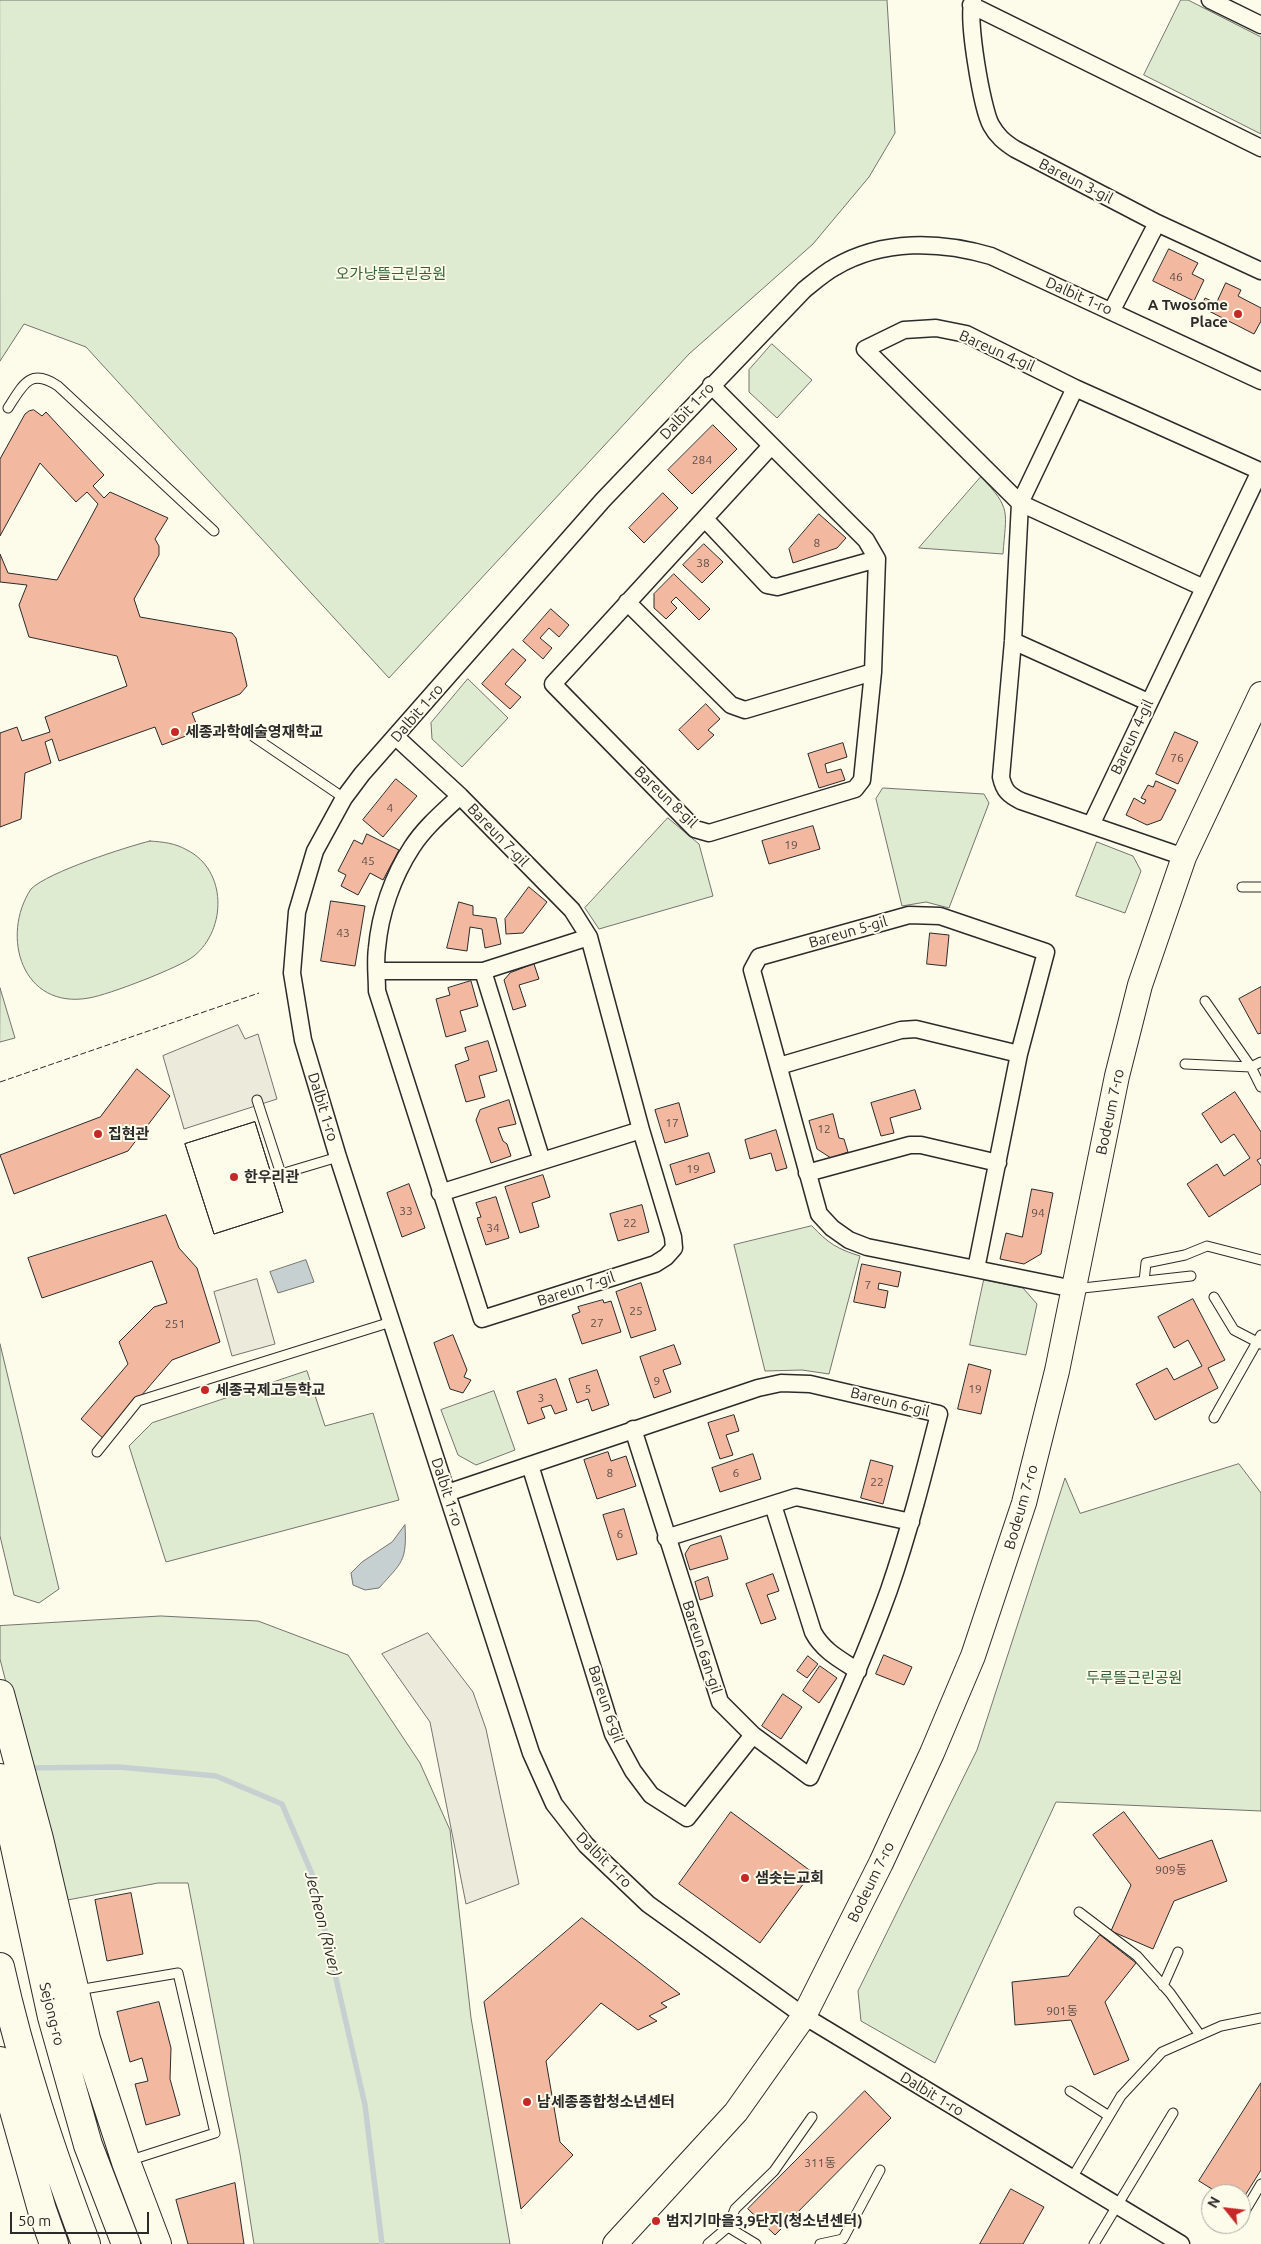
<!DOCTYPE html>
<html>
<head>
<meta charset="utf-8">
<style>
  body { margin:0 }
  #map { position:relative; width:1261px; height:2244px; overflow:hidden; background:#fdfbea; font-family:Ubuntu,sans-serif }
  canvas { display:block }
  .north { position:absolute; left:1201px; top:2184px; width:50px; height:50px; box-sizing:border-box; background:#fdfbea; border:1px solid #a9a89e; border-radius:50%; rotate:299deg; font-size:14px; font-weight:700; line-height:20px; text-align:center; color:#2b2b2b }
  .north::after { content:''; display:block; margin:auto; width:18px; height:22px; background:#c62828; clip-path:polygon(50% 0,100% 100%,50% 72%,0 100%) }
  .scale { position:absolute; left:10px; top:2212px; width:139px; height:22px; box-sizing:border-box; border:2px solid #2b2b2b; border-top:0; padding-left:6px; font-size:15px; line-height:18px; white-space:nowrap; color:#2b2b2b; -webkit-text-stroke:4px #fdfbea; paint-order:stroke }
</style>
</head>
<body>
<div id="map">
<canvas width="1261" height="2244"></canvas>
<div class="north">N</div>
<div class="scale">50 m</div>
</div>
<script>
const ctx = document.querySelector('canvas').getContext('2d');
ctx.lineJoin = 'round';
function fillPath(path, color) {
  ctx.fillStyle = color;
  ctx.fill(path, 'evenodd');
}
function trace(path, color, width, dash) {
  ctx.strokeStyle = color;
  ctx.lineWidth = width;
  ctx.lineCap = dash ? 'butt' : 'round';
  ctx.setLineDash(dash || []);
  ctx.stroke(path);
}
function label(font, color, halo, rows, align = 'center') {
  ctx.font = font + ' Ubuntu,"Noto Sans KR",sans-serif';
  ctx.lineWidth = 4;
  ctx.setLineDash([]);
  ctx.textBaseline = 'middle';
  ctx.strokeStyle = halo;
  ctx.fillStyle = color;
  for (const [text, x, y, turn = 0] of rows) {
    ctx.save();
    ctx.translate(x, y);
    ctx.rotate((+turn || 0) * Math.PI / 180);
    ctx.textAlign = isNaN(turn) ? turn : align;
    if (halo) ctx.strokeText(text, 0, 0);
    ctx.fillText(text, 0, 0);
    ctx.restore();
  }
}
const green = new Path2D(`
  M0 0H887L895 133 869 177 813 244 689 354 389 678 86 347 24 324 0 361Z
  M1181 0H1188L1261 37V134L1144 75Z
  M772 344 812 380 777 418 749 392V370Z
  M981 477C1012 509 1006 511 1003 554L919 548Z
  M468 679 508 718 462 767 432 739 431 723Z
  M883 788 984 794 989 803 949 908 926 902 902 906 876 799Z
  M668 818 699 844 713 896 599 929 585 908Z
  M150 841C163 842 175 843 187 850 227 870 227 929 194 956 181 967 108 995 89 998 22 1010 0 936 31 889 48 872 126 847 150 841Z
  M1097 842 1133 856 1141 871 1125 913 1076 896Z
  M0 988 15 1038 0 1042Z
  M812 1226C828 1243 837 1249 860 1256L829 1374 802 1370 765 1371 734 1245Z
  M984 1280 1023 1288 1037 1304 1026 1355 970 1345Z
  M0 1344 59 1589 39 1603 14 1595 0 1536Z
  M307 1371 325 1426 373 1413 399 1500 166 1562 129 1446 152 1423Z
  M494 1391 515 1450 476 1465 458 1455 441 1410Z
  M1239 1464 1261 1493V1811L1056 1802 935 2063 861 2021 858 1991 977 1750 1065 1478 1080 1513Z
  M161 1616 258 1621 348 1655 420 1763 450 1830 471 2018 510 2244H254L240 2154 188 1883H158L62 1901 0 1659V1626Z`);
const parking = new Path2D(`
  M238 1025 245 1039 258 1034 277 1099 184 1129 163 1056Z
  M257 1279 275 1344 232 1356 214 1292Z
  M428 1633 473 1692 486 1729 519 1884 466 1904 430 1722 382 1654Z`);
const water = new Path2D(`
  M306 1260 314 1282 278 1293 270 1272Z
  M405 1525C407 1562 402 1562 379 1588L365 1590 353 1585 351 1573 362 1562 392 1542Z`);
const stream = new Path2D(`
  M27 1768 119 1767 216 1776 282 1804 312 1874 365 2105 382 2244`);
const building = new Path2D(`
  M1169 249 1198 263 1192 274 1204 280 1194 301 1153 281Z
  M1226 283 1241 290 1238 296 1261 308V321L1254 334 1201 307 1205 298 1216 303Z
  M34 410 42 416 46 412 104 475 93 486 104 498 110 492 168 518 155 539 159 546V555L134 599 140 617 232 633 236 638 247 686 240 694 192 713 199 731 162 745 155 727 59 761 52 739 45 742 51 763 25 773 21 819 0 827V733L17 727 22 741 50 732 45 717 127 686 117 656 29 637 19 605 27 585 0 582V554L8 573 57 580 98 504 87 492 76 502 40 463 0 536V459L25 414 29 411Z
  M713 425 737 449 692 494 668 470Z
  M663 493 678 508 644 543 629 528Z
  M819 514 846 538 837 548 793 563 789 549Z
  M704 544 723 562 702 583 683 565Z
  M674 574 710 609 699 620 676 597 671 602 677 608 666 619 654 608V594Z
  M551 609 569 625 559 637 549 628 540 638 552 648 543 659 523 641Z
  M513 649 526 660 505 684 521 697 510 709 482 684Z
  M706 704 720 719 708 730 714 735 698 750 679 730Z
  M1175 732 1198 742 1178 784 1156 774Z
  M843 743 847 757 825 764 827 773 841 769 845 780 819 788 808 754Z
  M396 779 417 796 383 837 363 820Z
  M1156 781 1176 790 1161 820 1147 825 1126 815 1134 798 1144 804 1146 800 1141 798 1148 785 1153 787Z
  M813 826 820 849 769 864 762 841Z
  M367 834 399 850 383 880 370 873 358 895 341 886 346 875 338 871 354 840 362 844Z
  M529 887 547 902 523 933 506 934 505 919Z
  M331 901 365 906 355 966 321 961Z
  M459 902 473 906V915L496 918 501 944 485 948 482 929 470 927 467 951 447 948Z
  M930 933 949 935 946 966 927 964Z
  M534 964 539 979 519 985 526 1006 513 1010 504 980 510 973Z
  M471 981 478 1006 460 1011 466 1031 446 1037 436 999 450 995 448 988Z
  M1261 987V1033L1258 1034 1239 999Z
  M488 1041 497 1071 479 1076 485 1097 466 1102 455 1065 469 1060 465 1048Z
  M137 1069 170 1096 128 1151 14 1194 0 1155 100 1117Z
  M915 1090 921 1109 890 1118 894 1133 881 1136 871 1103Z
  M1235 1092 1261 1132V1158L1257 1160 1261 1166V1184L1209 1217 1187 1184 1217 1164 1224 1176 1250 1158 1234 1134 1221 1143 1202 1114Z
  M509 1100 516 1124 498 1128 503 1141 507 1144 511 1156 491 1163 476 1120 480 1110Z
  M679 1103 688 1136 665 1143 655 1110Z
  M833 1114 839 1138 844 1139 848 1152 831 1158 817 1149 809 1121Z
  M255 1122 283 1212 214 1234 185 1144Z
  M255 1122 283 1212 214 1234 185 1144Z
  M776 1130 787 1168 776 1171 771 1153 750 1159 745 1140Z
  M709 1153 715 1172 676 1185 670 1165Z
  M543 1175 550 1197 532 1203 539 1227 520 1233 505 1187Z
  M409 1184 425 1228 402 1237 387 1193Z
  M1032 1189 1053 1193 1041 1254 1024 1264 1000 1259 1006 1233 1022 1237Z
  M496 1197 509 1238 486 1245 477 1218 481 1217 476 1203Z
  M642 1205 649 1232 618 1241 610 1214Z
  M166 1215 179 1248 197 1268 220 1342 172 1360 104 1439 81 1419 128 1364 119 1342 154 1307 167 1303 152 1261 42 1298 28 1258Z
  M862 1264 901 1272 898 1287 879 1283 878 1289 888 1291 885 1308 854 1302Z
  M641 1283 656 1330 631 1338 616 1292Z
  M1193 1299 1225 1360 1208 1368 1218 1388 1155 1420 1136 1384 1167 1368 1174 1380 1202 1366 1188 1340 1174 1348 1158 1317Z
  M603 1300 604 1303 611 1301 621 1332 582 1344 572 1315 580 1312 578 1307Z
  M453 1335 467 1370 464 1377 471 1380 463 1393 450 1389 434 1343Z
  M674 1345 681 1364 663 1370 671 1392 654 1398 640 1357Z
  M969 1364 991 1370 981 1414 958 1409Z
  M597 1370 609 1405 592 1411 588 1399 577 1403 569 1379Z
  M556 1379 567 1410 555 1414 551 1405 541 1408 545 1418 528 1424 517 1392Z
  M734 1415 739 1431 726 1435 733 1455 720 1459 708 1423Z
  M608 1452 611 1461 626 1456 636 1486 597 1499 584 1460Z
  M753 1454 761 1479 720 1492 712 1468Z
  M871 1460 893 1466 883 1504 861 1498Z
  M624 1509 637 1554 617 1560 603 1515Z
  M721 1536 728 1559 690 1570 685 1554 690 1546Z
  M773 1574 779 1591 767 1595 776 1619 761 1624 746 1584Z
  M708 1577 713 1596 700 1600 695 1582Z
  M884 1655 912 1667 904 1685 876 1674Z
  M808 1656 818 1664 807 1678 797 1671Z
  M820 1666 837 1678 819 1703 803 1691Z
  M783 1694 802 1707 781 1739 762 1726Z
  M731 1812 812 1872 760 1943 679 1884Z
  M1124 1812 1159 1859 1212 1840 1227 1881 1174 1901 1153 1949 1111 1931 1131 1885 1093 1835Z
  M131 1893 143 1954 107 1961 95 1900Z
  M582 1918 680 1994 661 2003 667 2007 649 2016 657 2021 638 2030 601 2003 546 2061 560 2142 573 2155 521 2209 484 2002Z
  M1100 1935 1136 1963 1105 2002 1129 2060 1094 2075 1071 2020 1015 2025 1012 1982 1068 1976Z
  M159 2002 171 2048 170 2079 180 2115 146 2125 135 2084 148 2081 142 2058 130 2062 117 2012Z
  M1261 2083V2170L1241 2202V2194H1220L1199 2181Z
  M865 2091 891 2118 775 2235 748 2209Z
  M235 2183 244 2244H188L176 2200Z
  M1011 2189 1044 2207 1023 2244H980Z`);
const lane = new Path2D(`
  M8 408C23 385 30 367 58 386L214 531
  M254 737 344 798
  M1242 887H1261
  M1205 1001 1251 1067 1261 1087
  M1185 1064 1251 1067 1261 1062
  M257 1100 281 1174 338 1157
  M1144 1281 1146 1263 1185 1255 1207 1246 1261 1260
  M1074 1289 1191 1276
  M1214 1297 1234 1330 1261 1344
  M1214 1418 1261 1335
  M97 1452 138 1401 391 1322
  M1079 1912 1137 1956 1170 1993 1200 2035
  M1163 1986 1178 1952
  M78 1990 178 1973 215 2133 128 2161
  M1070 2091 1109 2116
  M1072 2178 1121 2096 1162 2052 1221 2026 1261 2018
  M1245 2211 1261 2184
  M728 2227 756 2244
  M708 2244 728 2227 735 2209 774 2171 812 2117
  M820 2244 843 2239 880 2170
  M1094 2244 1173 2113`);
const street = new Path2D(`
  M973 0C966 15 982 109 991 125 997 136 1004 142 1015 149L1157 223 1261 271
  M1210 0 1261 25
  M971 5 1261 148
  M1112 310 1157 223
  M711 385 866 540 877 559 873 672 862 780 855 789 709 833 695 829 553 684 771 446
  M1075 388 1020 503 1013 641 1001 777C1004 791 1009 795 1021 801L1184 857
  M705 519 767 585 777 587 877 559
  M627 602 731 705 745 710 873 672
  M1013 641 1148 702
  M396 737 460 796 572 910 589 937 641 1130 673 1237 674 1248 666 1257 655 1264 482 1319 377 991C377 977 375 962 377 948 380 913 393 876 412 847 425 827 443 812 460 796
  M1091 825 1260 471 1075 388 966 334 936 328 904 330 865 349 1020 503 1204 588
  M377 971H483L589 937
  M483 971 542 1161
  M779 1066 901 1030 916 1029 1019 1054
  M807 1173 910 1145H921L998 1163
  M440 1193 641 1130
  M976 1269 1019 1054 1046 952 940 916 909 915 759 957 752 970 819 1214 832 1228 849 1240 867 1247 1074 1289
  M530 1465 613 1734 633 1771 651 1795 687 1818 753 1735
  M447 1493 758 1388 781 1383 810 1384 939 1414C924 1473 909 1532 889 1590 866 1654 838 1715 810 1777L753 1735 720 1702 633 1429
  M773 1505 813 1632C823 1651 841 1660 858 1671
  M666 1538 796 1497 911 1522
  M1181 2244 804 2016 648 1904 586 1845 554 1804 531 1753 338 1157 303 1040 292 973 297 912 315 851 344 798 362 774 603 500 804 290C814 282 824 273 835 267 883 239 940 241 991 256L1261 381`);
const secondary = new Path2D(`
  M615 2244 736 2112 804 2016 881 1863 932 1753 973 1656 1024 1503 1057 1371 1117 1076 1140 985 1184 857 1261 694`);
const highway = new Path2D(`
  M0 1694 39 1839 86 2039 126 2162 157 2244
  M0 1778 52 2017 88 2145 126 2244
  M0 1967C21 2062 52 2153 86 2244
  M0 2061 42 2210 54 2244`);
const fence = new Path2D(`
  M0 1082 259 993`);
const markers = [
  [1238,314,5,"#c62828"],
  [175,732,5,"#c62828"],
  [98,1134,5,"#c62828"],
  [234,1177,5,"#c62828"],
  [205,1390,5,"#c62828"],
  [745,1878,5,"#c62828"],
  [527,2102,5,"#c62828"],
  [656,2221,5,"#c62828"]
];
const numberNames = [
  ["46",1176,277],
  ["284",702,460],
  ["8",817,543],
  ["38",703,563],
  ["76",1177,758],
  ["4",390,808],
  ["19",791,845],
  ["45",368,861],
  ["43",343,933],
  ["17",672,1123],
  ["12",824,1129],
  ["19",693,1169],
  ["33",406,1211],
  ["94",1038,1213],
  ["22",630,1223],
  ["34",493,1228],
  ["7",868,1285],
  ["25",636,1311],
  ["27",597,1323],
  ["251",175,1324],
  ["9",657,1381],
  ["5",588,1389],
  ["19",975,1389],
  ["3",541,1398],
  ["8",610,1473],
  ["6",736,1473],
  ["22",877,1482],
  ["6",620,1534],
  ["909동",1171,1870],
  ["901동",1062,2011],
  ["311동",820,2163]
];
const streetNames = [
  ["Bareun 3-gil",1076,181,27],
  ["Dalbit 1-ro",1079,296,24],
  ["Bareun 4-gil",997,351,24],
  ["Dalbit 1-ro",687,411,-47],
  ["Dalbit 1-ro",417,713,-49],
  ["Bareun 4-gil",1132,737,-65],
  ["Bareun 8-gil",666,797,44],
  ["Bareun 7-gil",498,835,46],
  ["Bareun 5-gil",848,932,-16],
  ["Dalbit 1-ro",323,1107,73],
  ["Bodeum 7-ro",1110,1112,-78],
  ["Bareun 7-gil",576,1289,-18],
  ["Bareun 6-gil",890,1402,14],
  ["Dalbit 1-ro",447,1492,72],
  ["Bodeum 7-ro",1021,1507,-74],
  ["Bareun 6an-gil",702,1647,72],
  ["Bareun 6-gil",606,1704,71],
  ["Dalbit 1-ro",604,1860,45],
  ["Bodeum 7-ro",871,1882,-64],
  ["Sejong-ro",52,2014,76],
  ["Dalbit 1-ro",932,2094,31]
];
const parkNames = [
  ["오가낭뜰근린공원",391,274],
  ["두루뜰근린공원",1134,1678]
];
const poiNames = [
  ["A Twosome",1228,305,"right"],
  ["Place",1228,322,"right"],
  ["세종과학예술영재학교",185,732],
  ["집현관",108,1134],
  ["한우리관",244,1177],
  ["세종국제고등학교",215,1390],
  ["샘솟는교회",755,1878],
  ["남세종종합청소년센터",537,2102],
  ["범지기마을3,9단지(청소년센터)",666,2221]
];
const waterNames = [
  ["Jecheon (River)",323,1924,76]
];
fillPath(green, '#deebd1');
trace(green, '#74746e', 1);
fillPath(parking, '#eceadb');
trace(parking, '#74746e', 1);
fillPath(water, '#c7d0d0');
trace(water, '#74746e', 1);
trace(stream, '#c7d0d0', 5.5);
fillPath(building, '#f2b8a0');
trace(building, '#2b2b2b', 1);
trace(lane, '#2b2b2b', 11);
trace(street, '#2b2b2b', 19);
trace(secondary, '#2b2b2b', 26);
trace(highway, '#2b2b2b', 30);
trace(lane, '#fdfbea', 9);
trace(street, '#fdfbea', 16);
trace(secondary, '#fdfbea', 24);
trace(highway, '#fdfbea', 28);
trace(fence, '#2b2b2b', 1, [6, 2.5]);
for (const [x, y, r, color] of markers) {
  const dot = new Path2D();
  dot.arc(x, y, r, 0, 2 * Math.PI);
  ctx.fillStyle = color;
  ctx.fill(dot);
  trace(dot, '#fdfbea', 2);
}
label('12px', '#5d4e48', null, numberNames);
label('15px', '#2b2b2b', '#fdfbea', streetNames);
label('15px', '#34623c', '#fdfbea', parkNames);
label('bold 15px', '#2b2b2b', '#fdfbea', poiNames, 'left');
label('italic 16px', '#2b2b2b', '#fdfbea', waterNames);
</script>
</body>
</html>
